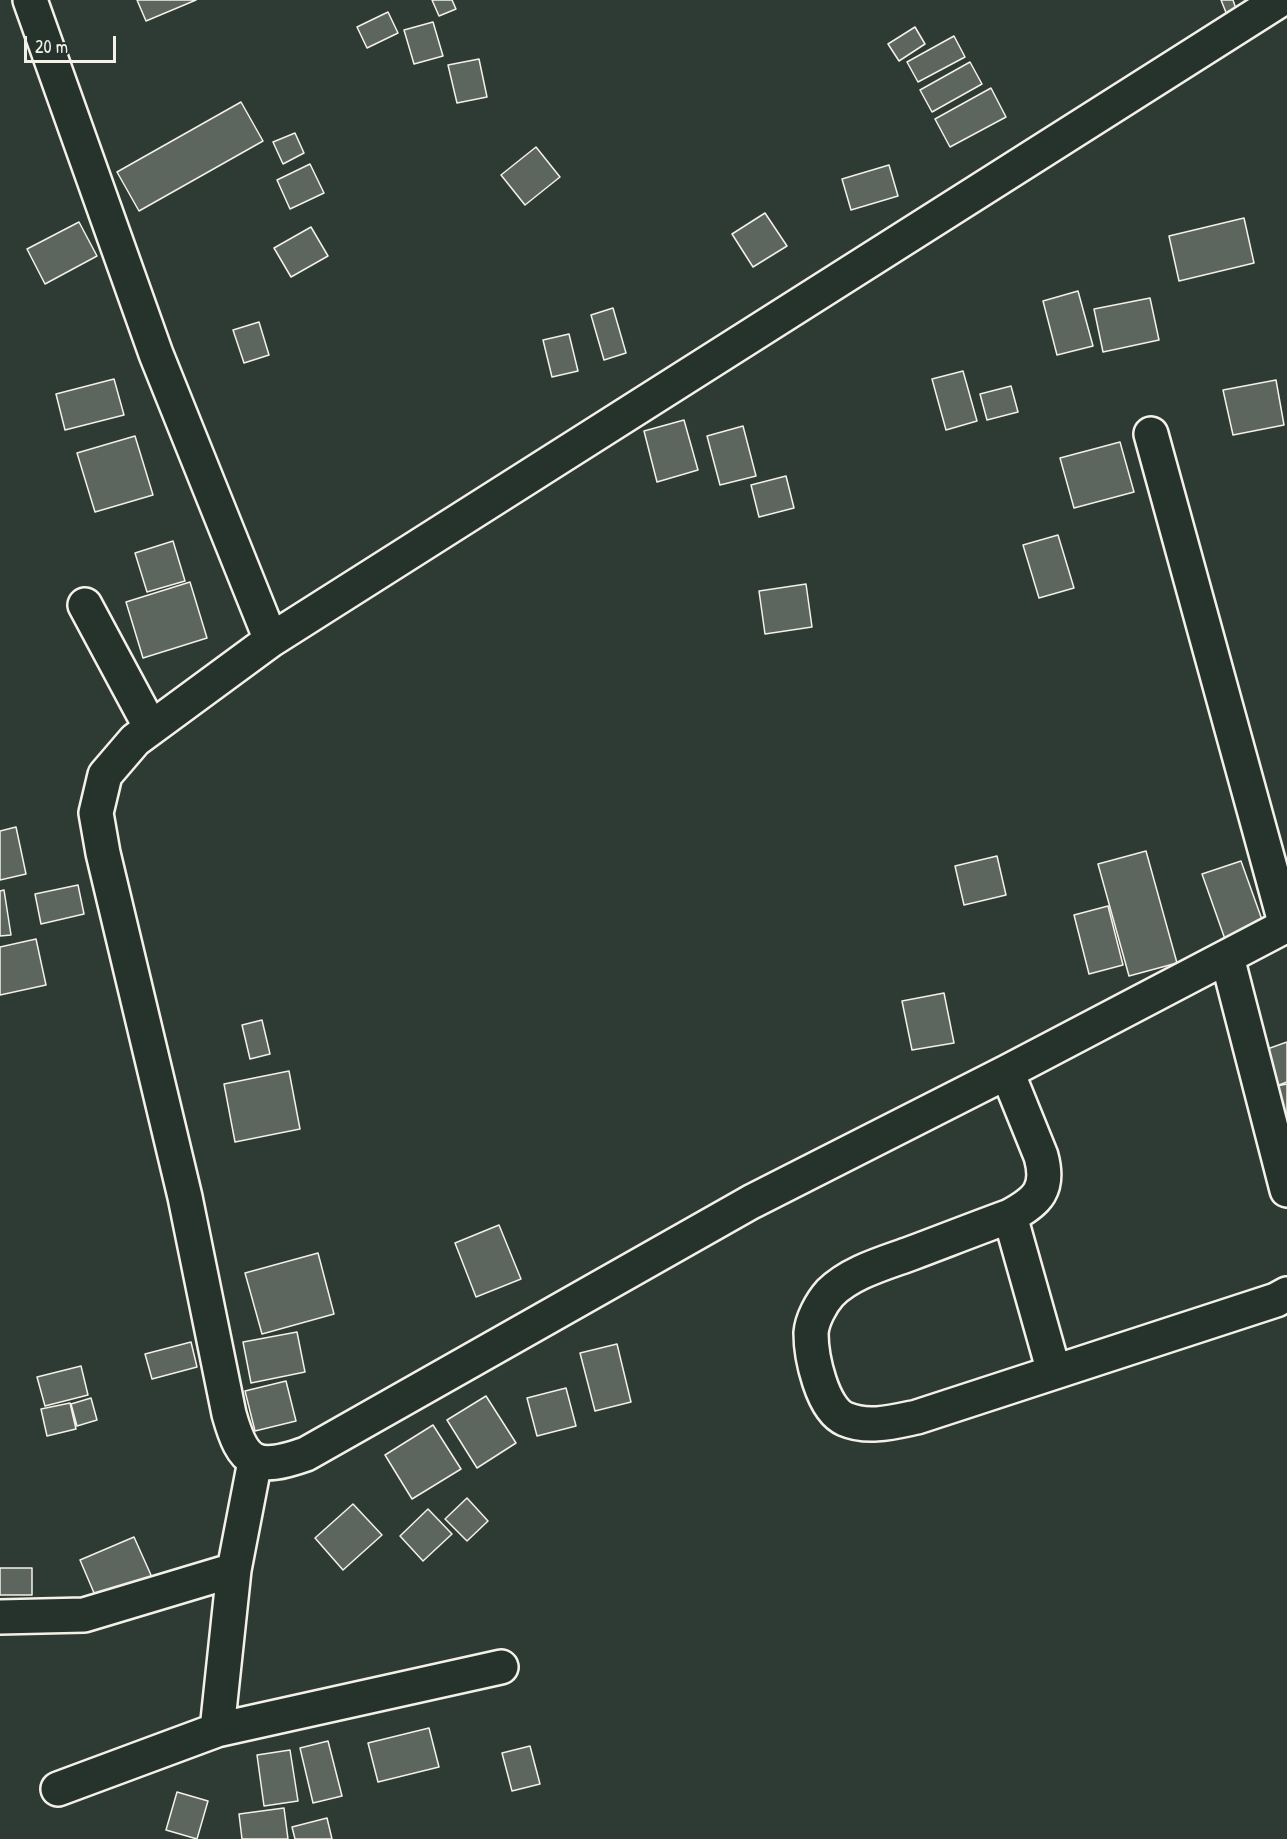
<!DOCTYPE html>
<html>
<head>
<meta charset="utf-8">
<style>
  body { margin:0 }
  #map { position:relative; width:1287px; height:1839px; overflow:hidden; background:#2e3b34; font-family:"Patrick Hand",sans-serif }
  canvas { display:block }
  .scale { position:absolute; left:24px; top:36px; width:92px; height:27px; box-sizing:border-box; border:3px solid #f4f1e8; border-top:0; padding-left:8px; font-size:18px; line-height:21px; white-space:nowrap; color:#f4f1e8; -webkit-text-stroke:4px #26332d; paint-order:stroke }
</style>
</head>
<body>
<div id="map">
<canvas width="1287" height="1839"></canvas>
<div class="scale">20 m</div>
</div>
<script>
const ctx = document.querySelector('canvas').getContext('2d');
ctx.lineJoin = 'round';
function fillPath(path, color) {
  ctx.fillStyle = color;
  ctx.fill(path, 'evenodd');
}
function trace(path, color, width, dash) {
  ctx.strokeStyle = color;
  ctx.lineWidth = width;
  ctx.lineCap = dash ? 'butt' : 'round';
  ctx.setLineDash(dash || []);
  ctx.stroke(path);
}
const building = new Path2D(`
  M137 0H196L146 21Z
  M432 0H452L456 9 439 16Z
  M1221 0H1233L1237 12 1227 15Z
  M388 12 398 33 367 48 357 27Z
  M433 22 443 56 414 64 404 30Z
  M915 27 925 44 899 61 888 44Z
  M954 36 965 57 918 82 907 62Z
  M479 59 487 97 457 103 448 65Z
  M970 62 982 84 932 112 920 90Z
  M991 88 1006 117 950 147 935 119Z
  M241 102 263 141 139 211 117 172Z
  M295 133 304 153 283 164 273 142Z
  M536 147 560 177 525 205 501 175Z
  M310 164 324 193 290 209 277 180Z
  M889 165 898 196 851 210 842 179Z
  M765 213 787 246 753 267 732 234Z
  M1244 218 1254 263 1179 281 1169 236Z
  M79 222 97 256 45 284 27 249Z
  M311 227 328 256 291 277 274 248Z
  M1078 291 1093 346 1057 355 1043 301Z
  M1150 298 1159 340 1103 352 1094 309Z
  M613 308 626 353 604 360 591 315Z
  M259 322 269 355 244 363 233 330Z
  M569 334 578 371 552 377 543 340Z
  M963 371 977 421 946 430 932 379Z
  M114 379 124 415 65 430 56 394Z
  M1276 380 1284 425 1233 435 1223 390Z
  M1011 386 1018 412 987 420 980 394Z
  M684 420 698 470 657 482 644 431Z
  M743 426 756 476 720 485 707 436Z
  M135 436 153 495 95 512 77 453Z
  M1120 442 1134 492 1074 508 1060 458Z
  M786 476 794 508 759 517 751 485Z
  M1058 535 1074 588 1039 598 1023 545Z
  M173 541 185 581 147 592 135 553Z
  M190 582 207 638 143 658 126 602Z
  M806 584 812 627 765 634 759 591Z
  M16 827 26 874 0 880V831Z
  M1146 851 1177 963 1129 976 1098 864Z
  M997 856 1006 895 964 905 955 866Z
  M1241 861 1265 928 1226 942 1202 874Z
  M78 885 84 914 41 924 35 894Z
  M4 890 11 935 0 936V891Z
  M1108 906 1123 965 1089 974 1074 915Z
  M36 939 46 985 0 995V947Z
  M944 993 954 1043 912 1050 902 1001Z
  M262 1020 270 1054 250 1059 242 1025Z
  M1287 1042V1082L1271 1088 1259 1052Z
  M289 1071 300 1129 235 1142 224 1084Z
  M1287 1084V1128L1277 1086Z
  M499 1225 521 1279 476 1297 455 1243Z
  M318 1253 334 1314 262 1334 245 1273Z
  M297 1332 305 1372 251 1383 243 1342Z
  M191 1342 197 1367 152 1379 145 1354Z
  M617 1344 631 1402 595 1411 580 1353Z
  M81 1366 88 1395 45 1406 37 1377Z
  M286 1381 296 1421 255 1431 245 1391Z
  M566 1388 576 1426 537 1436 527 1398Z
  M486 1396 516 1443 477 1468 447 1420Z
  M91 1398 97 1420 77 1426 71 1404Z
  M70 1403 76 1429 47 1436 41 1409Z
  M433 1425 461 1469 412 1499 385 1455Z
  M467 1498 488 1521 467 1541 445 1519Z
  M353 1504 382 1535 343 1570 315 1538Z
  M428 1509 452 1534 423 1561 400 1536Z
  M134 1537 155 1584 100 1607 80 1560Z
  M0 1568H32V1595H0Z
  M429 1728 439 1767 378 1782 368 1743Z
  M328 1741 342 1796 313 1803 300 1748Z
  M530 1746 540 1784 512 1791 502 1753Z
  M290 1750 298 1801 264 1806 257 1755Z
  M177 1792 208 1801 197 1839 166 1830Z
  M284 1808 288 1839H242L239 1814Z
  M327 1818 332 1839H295L292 1827Z`);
const minor = new Path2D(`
  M30 0 156 354 271 640
  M1280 0 271 640 135 740 105 775 96 813 103 853 185 1197 229 1414C243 1464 255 1472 306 1454L751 1202 1007 1072 1287 925
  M1151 434 1286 926
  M85 605 151 728
  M1227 957 1287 1190
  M1007 1072 1041 1156C1050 1189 1038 1201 1010 1216 977 1228 944 1241 912 1253 885 1263 851 1272 830 1293 821 1303 812 1320 811 1333 811 1357 822 1409 845 1419 868 1429 893 1422 917 1417L1276 1300 1287 1294
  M1010 1216 1054 1372
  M0 1617 84 1615 234 1570
  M217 1730 234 1570 255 1461
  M58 1789 217 1730 501 1667`);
fillPath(building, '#5c655e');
trace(building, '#f4f1e8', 1.5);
trace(minor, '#f4f1e8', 38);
trace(minor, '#26332d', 33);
</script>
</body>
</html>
